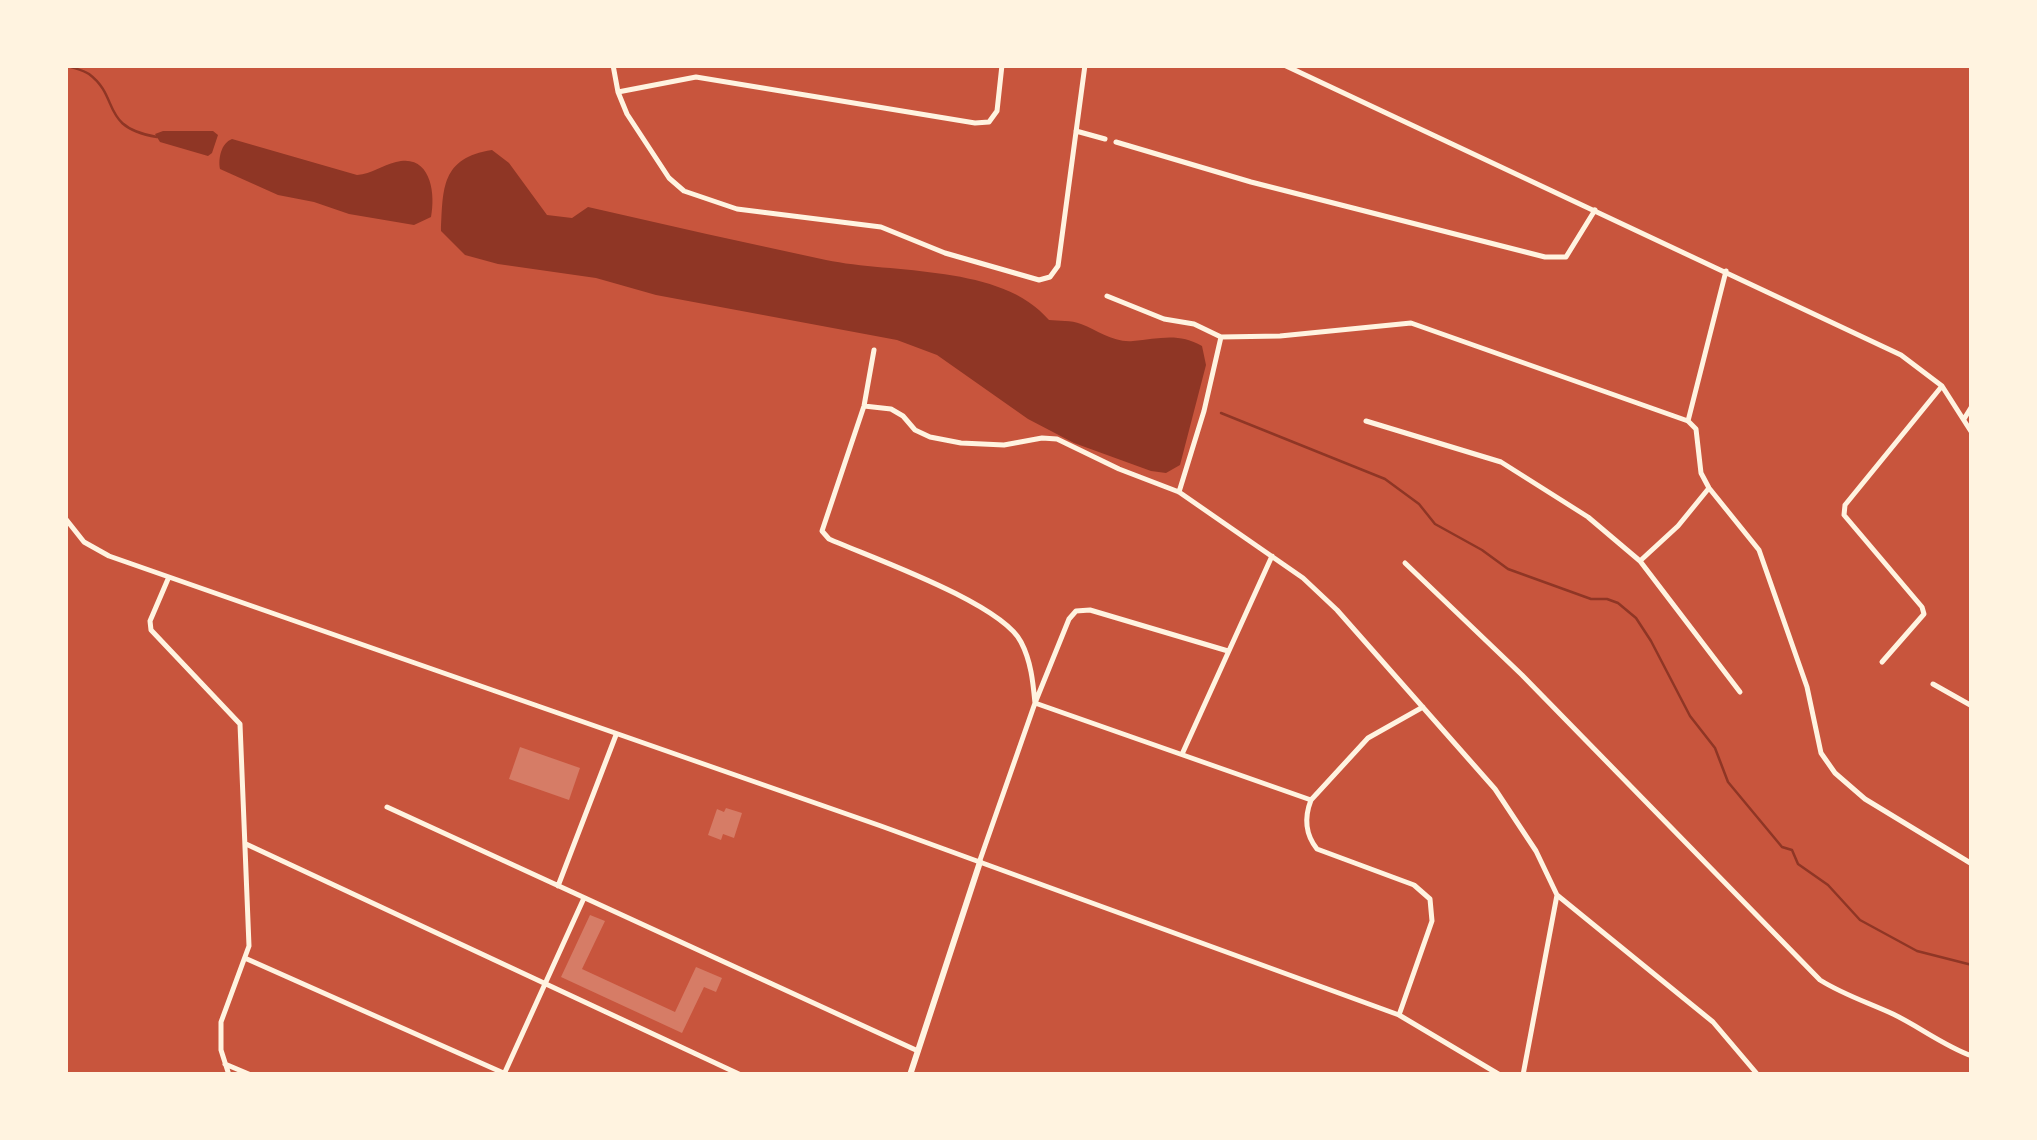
<!DOCTYPE html>
<html>
<head>
<meta charset="utf-8">
<style>
  body { margin:0 }
  #map { position:relative; width:2037px; height:1140px; overflow:hidden; background:#c8553d; font-family:"Exo 2",sans-serif }
  canvas { display:block }
  .frame { position:absolute; inset:0; border:68px solid #fff3e0; pointer-events:none }
</style>
</head>
<body>
<div id="map">
<canvas width="2037" height="1140"></canvas>
<div class="frame"></div>
</div>
<script>
const ctx = document.querySelector('canvas').getContext('2d');
ctx.lineJoin = 'round';
function fillPath(path, color) {
  ctx.fillStyle = color;
  ctx.fill(path, 'evenodd');
}
function trace(path, color, width, dash) {
  ctx.strokeStyle = color;
  ctx.lineWidth = width;
  ctx.lineCap = dash ? 'butt' : 'round';
  ctx.setLineDash(dash || []);
  ctx.stroke(path);
}
const water = new Path2D(`
  M163 131H213L218 135 212 153 208 156 160 142 155 134Z
  M232 139 357 175C372 174 382 165 396 162 430 153 436 192 431 217L414 225 349 214 314 202 278 195 220 169C218 159 221 143 232 139Z
  M492 150 509 163 547 215 572 218 588 207C667 225 746 243 826 260 893 274 1002 264 1049 320 1059 321 1071 320 1081 324 1097 330 1114 343 1133 341 1158 339 1178 332 1202 346L1206 365 1180 465 1166 473 1151 471 1074 443 1028 419 937 355 897 340 656 295 596 278 498 264 465 255 441 231C443 188 441 158 492 150Z`);
const stream = new Path2D(`
  M66 65C73 68 83 70 89 74 121 98 99 127 157 137
  M1221 413 1385 479 1419 504 1435 524 1482 550 1508 569 1591 599H1607L1618 603 1636 618 1651 641 1690 716 1715 748 1728 782 1782 847 1792 850 1798 864 1828 885 1860 920 1917 951 1972 965`);
const building = new Path2D(`
  M520 747 580 768 569 800 509 779Z
  M726 808 742 813 734 838 723 834 721 840 708 835 717 809 724 812Z
  M590 915 605 921 582 969 675 1012 696 967 722 978 716 992 704 987 682 1033 561 977Z`);
const minor = new Path2D(`
  M311 65H327
  M613 65 618 92 627 114 669 178 684 191 737 209 881 227 945 253 1039 280 1050 277 1058 266 1085 65
  M1284 65 1901 355 1942 386 1972 433
  M618 92 696 77 975 123 989 122 997 111 1002 65
  M1076 131 1105 139
  M1116 142 1251 182 1545 257H1566L1595 210
  M1107 296 1164 319 1194 324 1221 337 1280 336 1411 323 1688 421 1696 429 1701 473 1709 488 1759 550 1807 687 1821 753 1835 773 1865 799 1972 864
  M874 350 864 406 822 531 829 539C872 558 1001 603 1021 642 1031 661 1033 682 1035 703
  M864 406 891 409 903 416 915 430 930 437 961 443 1004 445 1042 438 1057 439 1119 469 1179 492 1303 578 1337 610 1495 789 1536 851 1557 895 1713 1022 1758 1075
  M1964 419 1972 406
  M1366 421 1501 462 1588 517 1640 561 1740 692
  M1688 421 1726 271
  M1179 492 1204 411 1221 337
  M65 518 84 542 109 556 881 826 1399 1015 1500 1075
  M1640 561 1678 526 1709 488
  M1405 563 1522 675 1820 980C1844 995 1867 1002 1893 1014 1920 1027 1944 1046 1972 1056
  M168 579 150 621 151 630 240 724 249 946 221 1022V1050L229 1075
  M1882 662 1924 614 1922 607 1844 515 1845 505 1942 386
  M1933 684 1972 706
  M1035 703 1311 800 1368 738 1423 707
  M1183 752 1272 556
  M1311 800C1304 818 1305 834 1317 849L1414 885 1430 899 1432 921 1399 1015
  M387 807 918 1051
  M246 844 741 1075
  M980 860 1035 703 1069 619 1076 611 1090 610 1228 651
  M558 886 616 735
  M247 959 508 1075
  M225 1064 251 1075
  M505 1072 584 898
  M1523 1075 1557 895`);
const tertiary = new Path2D(`
  M910 1075 980 862`);
fillPath(water, '#8f3625');
trace(stream, '#8f3625', 2.5);
fillPath(building, '#d67c66');
trace(minor, '#fff3e0', 5);
trace(tertiary, '#fff3e0', 6);
</script>
</body>
</html>
